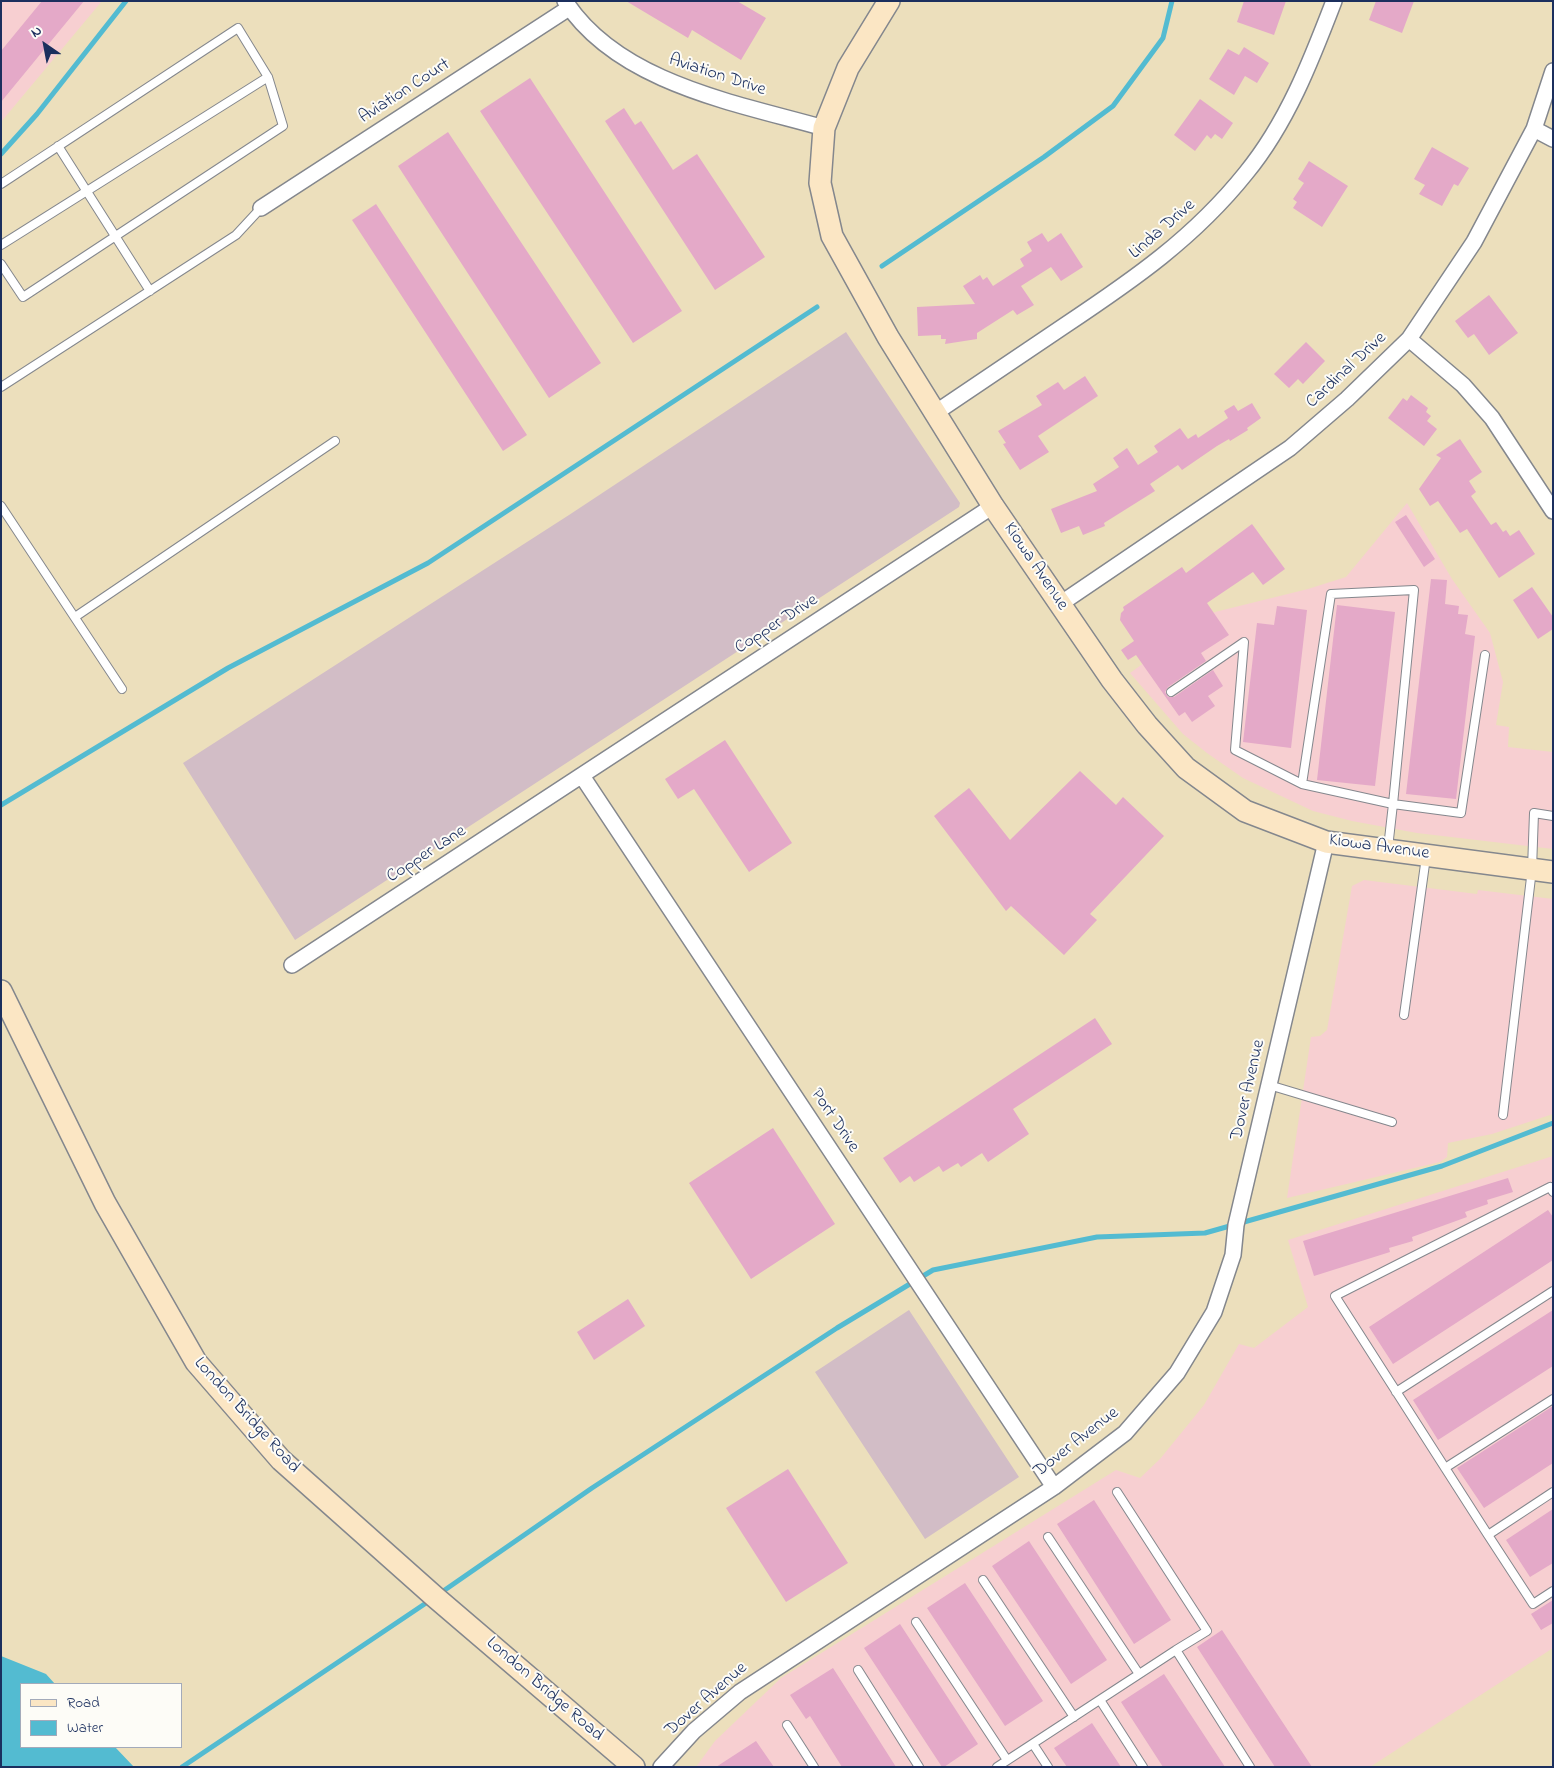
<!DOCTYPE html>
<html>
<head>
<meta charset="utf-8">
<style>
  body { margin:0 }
  #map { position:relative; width:1554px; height:1768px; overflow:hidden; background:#ecdfbc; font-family:"Indie Flower",sans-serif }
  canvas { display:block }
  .frame { position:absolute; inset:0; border:2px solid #1b2f5e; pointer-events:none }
  .legend { position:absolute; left:20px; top:1683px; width:162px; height:65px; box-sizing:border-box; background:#fdfcf7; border:1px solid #a3aaba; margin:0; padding:6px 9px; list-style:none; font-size:15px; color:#1b2f5e }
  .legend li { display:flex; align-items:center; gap:10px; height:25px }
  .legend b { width:25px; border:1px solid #a3aaba }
  .north { position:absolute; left:20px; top:20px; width:50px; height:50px; -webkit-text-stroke:4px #fdfcf7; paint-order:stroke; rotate:327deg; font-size:14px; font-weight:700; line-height:20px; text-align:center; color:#1b2f5e }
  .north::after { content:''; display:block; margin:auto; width:18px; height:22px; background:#1b2f5e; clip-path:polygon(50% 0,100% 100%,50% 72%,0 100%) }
</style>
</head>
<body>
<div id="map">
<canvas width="1554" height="1768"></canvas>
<div class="frame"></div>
<ul class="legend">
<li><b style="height:6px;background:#fbe6c4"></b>Road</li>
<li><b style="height:14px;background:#53bbd1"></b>Water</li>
</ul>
<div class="north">N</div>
</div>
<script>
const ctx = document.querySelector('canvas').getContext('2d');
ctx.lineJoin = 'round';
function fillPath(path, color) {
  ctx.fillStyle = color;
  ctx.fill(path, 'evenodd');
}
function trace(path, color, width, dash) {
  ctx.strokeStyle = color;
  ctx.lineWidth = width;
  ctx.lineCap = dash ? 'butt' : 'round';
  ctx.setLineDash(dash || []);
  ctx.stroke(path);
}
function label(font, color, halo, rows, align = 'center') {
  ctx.font = font + ' "Indie Flower",sans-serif';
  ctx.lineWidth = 4;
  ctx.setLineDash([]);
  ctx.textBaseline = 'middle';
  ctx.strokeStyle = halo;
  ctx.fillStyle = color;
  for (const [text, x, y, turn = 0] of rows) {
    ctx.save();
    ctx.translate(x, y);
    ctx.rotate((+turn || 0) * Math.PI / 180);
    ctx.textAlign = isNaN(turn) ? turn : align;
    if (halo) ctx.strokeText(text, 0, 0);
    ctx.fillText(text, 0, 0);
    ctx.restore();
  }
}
const built = new Path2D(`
  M1 1H102L1 122Z
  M1407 503 1452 579 1490 633 1503 682 1496 725 1509 727 1508 747 1553 752V849L1417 833 1352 821 1313 811 1243 778 1207 753 1183 734 1130 673 1215 612 1308 589 1346 577Z
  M1364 880 1477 894 1478 890 1553 899V1114L1492 1134 1448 1143 1447 1157 1440 1162 1287 1198 1311 1037 1320 1036 1327 1030 1352 886Z
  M1553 1156V1648L1370 1767H696L715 1741 781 1678 1116 1470 1140 1478 1160 1459 1204 1405 1239 1344 1254 1348 1308 1307 1288 1240Z`);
const industrial = new Path2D(`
  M846 332 960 503 959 507 295 940 183 763 569 515Z
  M909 1310 1019 1477 925 1539 815 1372Z`);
const water = new Path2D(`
  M1 1656 46 1674 55 1684H21V1747H115L134 1767H1Z`);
const stream = new Path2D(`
  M1 154 37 114 126 1
  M882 266 1044 157 1113 106 1163 38 1172 1
  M1 805 228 668 428 563 817 307
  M439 1594 592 1488 837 1328 933 1270 1097 1237 1205 1233 1442 1166 1553 1123
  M182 1767 432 1599`);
const building = new Path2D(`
  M42 1H84L1 102V51Z
  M626 1H737L766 18 741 60 692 30 688 38Z
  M1244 1H1286L1274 35 1237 22Z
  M1376 1H1414L1402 33 1369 20Z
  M1244 47 1269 63 1257 83 1245 76 1234 95 1209 79 1228 49 1239 55Z
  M530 78 682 311 633 343 480 111Z
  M1200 99 1233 123 1222 139 1215 134 1211 139 1207 135 1195 151 1174 135Z
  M624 108 635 125 641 121 673 170 697 154 765 257 715 290 605 121Z
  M448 132 601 363 549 398 398 166Z
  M1432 147 1469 168 1458 186 1454 184 1442 206 1419 194 1425 185 1414 179Z
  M1309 161 1348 186 1322 227 1293 208 1297 202 1293 199 1304 183 1298 179Z
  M376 204 527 435 503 451 352 220Z
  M1042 233 1048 242 1061 233 1083 267 1061 281 1051 267 1021 286 1034 305 1017 315 1013 310 977 333V339L945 344 946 339H941V335L918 336 917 307 975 304 963 286 980 275 983 280 987 277 993 286 1024 266 1020 259 1032 251 1027 242Z
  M1489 295 1518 333 1489 355 1474 334 1468 338 1455 321Z
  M1306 342 1325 361 1303 384 1298 379 1289 388 1274 374Z
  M1085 376 1098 396 1038 436 1049 452 1020 470 1003 444 1006 443 998 431 1042 405 1036 396 1058 382 1064 390Z
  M1411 395 1428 408 1426 412 1431 416 1427 421 1437 429 1424 446 1388 418 1403 398 1407 401Z
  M1252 403 1261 418 1247 428 1248 430 1230 441 1229 439 1217 446 1182 470 1178 465 1150 484 1155 491 1104 523 1105 526 1083 535 1079 526 1061 533 1051 509 1097 491 1093 484 1119 467 1113 458 1127 448 1138 465 1158 452 1154 446 1180 428 1188 439 1196 434 1198 438 1228 418 1224 411 1234 405 1238 411Z
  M1460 439 1482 472 1469 481 1476 492 1471 496 1491 525 1496 522 1503 532 1506 530 1510 536 1519 530 1535 554 1499 578 1467 529 1460 533 1438 501 1430 506 1419 489 1441 458 1436 455Z
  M1406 515 1435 559 1424 567 1395 522Z
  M1252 524 1285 569 1263 585 1253 572 1207 603 1229 635 1201 653 1206 661 1168 687 1165 692 1168 697H1174L1213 670 1223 686 1208 696 1215 706 1192 722 1185 712 1179 716 1136 655 1128 660 1121 650 1134 641 1120 620 1121 613 1124 610 1123 607 1182 567 1186 573Z
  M1431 579 1447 580 1445 604 1459 606 1458 614 1468 615 1465 634 1475 636 1456 799 1406 794Z
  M1532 587 1553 617V629L1538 639 1513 600Z
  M1337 605 1395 612 1375 786 1317 780Z
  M1277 606 1307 610 1291 748 1243 742 1257 623 1274 625Z
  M725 740 792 843 749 872 694 789 678 799 665 779Z
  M1080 771 1116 805 1123 797 1164 836 1090 914 1097 920 1064 955 1011 906 1006 911 934 816 969 788 1010 840Z
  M1095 1018 1112 1044 1013 1109 1029 1134 988 1162 982 1153 961 1167 958 1163 943 1172 939 1166 914 1182 910 1176 900 1183 883 1158Z
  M773 1128 835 1224 751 1279 689 1183Z
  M1508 1178 1513 1192 1487 1200 1488 1204 1465 1212 1467 1217 1412 1237 1413 1241 1389 1248 1390 1252 1314 1276 1303 1241Z
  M1548 1210 1553 1217V1260L1393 1364 1369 1327Z
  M628 1299 645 1326 594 1360 577 1332Z
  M1553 1310V1366L1438 1440 1413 1400Z
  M1553 1406V1463L1484 1508 1457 1468Z
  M788 1469 848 1563 786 1602 726 1508Z
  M1094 1500 1171 1620 1134 1644 1057 1524Z
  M1553 1509V1563L1530 1577 1506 1540Z
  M1029 1541 1107 1660 1071 1684 992 1566Z
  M965 1583 1043 1701 1005 1726 927 1608Z
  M1553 1600V1623L1541 1630 1531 1614Z
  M900 1624 978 1744 944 1767H942L864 1648Z
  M1222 1630 1312 1767H1275L1197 1647Z
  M833 1668 896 1767H842L810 1716 806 1719 790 1695Z
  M1164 1674 1225 1767H1163L1121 1702Z
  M1092 1723 1121 1767H1067L1054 1748Z
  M756 1741 774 1767H716Z`);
const lane = new Path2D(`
  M58 146 150 291
  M1 184 238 28 268 77 283 126 23 297 1 264
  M1 245 268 77
  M1 387 236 235 261 208
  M1 506 122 689
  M1414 590 1393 804 1302 784 1331 594Z
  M75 617 335 441
  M1171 692 1244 642 1235 750 1302 784
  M1388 848 1393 804 1461 813 1485 655
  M1404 1015 1426 857
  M1269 1085 1392 1122
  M1503 1115 1532 869 1534 813 1553 816
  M1396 1392 1553 1291
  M1445 1468 1553 1399
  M1117 1492 1207 1631 1176 1650
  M1553 1492 1488 1535 1533 1604 1553 1591
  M1488 1535 1335 1296 1550 1187 1553 1192
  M1048 1537 1139 1674
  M983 1580 1074 1717
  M916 1622 1007 1760
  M858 1670 919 1767
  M1100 1700 1143 1767
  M787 1725 814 1767
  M1033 1744 1048 1767
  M997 1767 1176 1650 1250 1767`);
const street = new Path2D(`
  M565 1C618 83 736 103 824 128
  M1534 129 1553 139
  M261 208 569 8
  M1409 339 1463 385 1492 418 1553 511
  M935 413C978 384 1021 355 1064 326 1133 280 1194 238 1246 173 1287 123 1311 61 1334 1
  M1060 604 1290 448 1347 399 1409 339 1474 242 1534 129 1553 71
  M582 776 1054 1487
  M292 965 993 506
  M661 1767 694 1731 740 1692 1054 1487 1125 1433 1177 1373 1214 1312 1233 1255 1236 1225 1326 842`);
const secondary = new Path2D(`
  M889 1 848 68 824 128 820 183 832 236 888 337 993 506 1112 680 1147 725 1186 768 1245 811 1326 842 1553 872
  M1 991 105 1203 196 1362 281 1460 435 1597 634 1767`);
const streetNames = [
  ["Aviation Drive",717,76,18],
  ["Aviation Court",405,92,-33],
  ["Linda Drive",1163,230,-41],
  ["Cardinal Drive",1347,371,-43],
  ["Kiowa Avenue",1035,567,56],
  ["Copper Drive",777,625,-33],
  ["Kiowa Avenue",1379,848,8],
  ["Copper Lane",427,855,-33],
  ["Dover Avenue",1249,1090,-77],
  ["Port Drive",834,1121,56],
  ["London Bridge Road",246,1416,48],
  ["Dover Avenue",1077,1443,-38],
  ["London Bridge Road",544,1690,41],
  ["Dover Avenue",707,1700,-41]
];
fillPath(built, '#f7cfd1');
fillPath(industrial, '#d2bdc6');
fillPath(water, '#53bbd1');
trace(stream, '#53bbd1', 5);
fillPath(building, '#e4a9c8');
trace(lane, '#84878d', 10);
trace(street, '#84878d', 18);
trace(secondary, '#84878d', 24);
trace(lane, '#fff', 8);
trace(street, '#fff', 15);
trace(secondary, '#fbe6c4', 21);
label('18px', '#1b2f5e', '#fdfcf7', streetNames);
</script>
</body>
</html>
